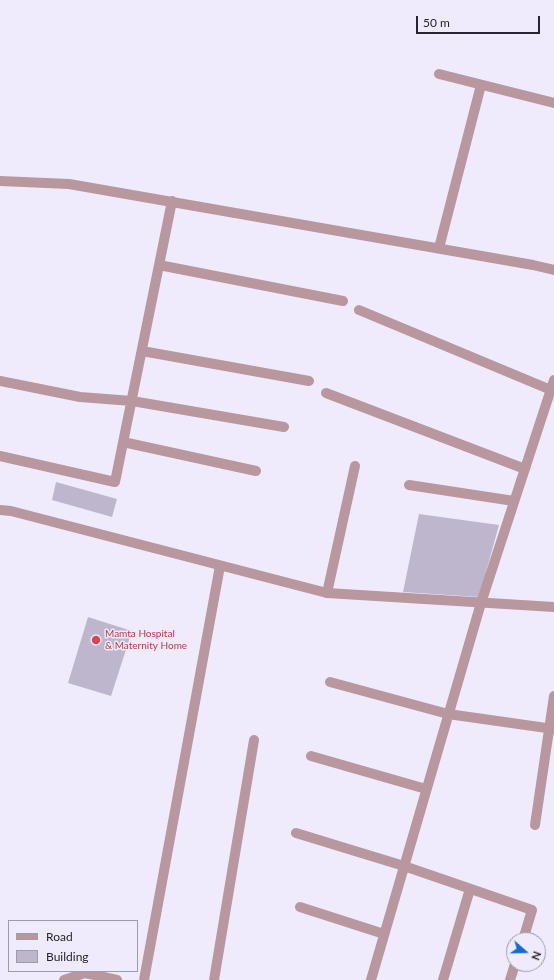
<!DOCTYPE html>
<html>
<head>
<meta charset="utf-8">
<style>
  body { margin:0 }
  #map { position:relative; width:554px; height:980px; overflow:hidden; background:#f0ebfc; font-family:Lato,sans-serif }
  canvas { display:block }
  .legend { position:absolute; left:8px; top:920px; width:130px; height:52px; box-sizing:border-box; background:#f0ebfc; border:1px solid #9f9ba9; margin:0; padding:5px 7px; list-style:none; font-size:12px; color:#26242c }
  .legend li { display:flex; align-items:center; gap:8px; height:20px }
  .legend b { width:20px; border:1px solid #9f9ba9 }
  .north { position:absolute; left:506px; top:932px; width:40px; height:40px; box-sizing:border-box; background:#f0ebfc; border:1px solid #9f9ba9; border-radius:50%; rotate:110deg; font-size:11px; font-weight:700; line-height:16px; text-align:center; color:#26242c }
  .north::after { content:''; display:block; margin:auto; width:14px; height:18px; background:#146bd4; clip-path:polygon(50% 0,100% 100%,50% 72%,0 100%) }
  .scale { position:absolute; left:416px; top:16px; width:124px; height:18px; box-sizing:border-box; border:2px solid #26242c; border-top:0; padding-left:5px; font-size:12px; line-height:14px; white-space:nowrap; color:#26242c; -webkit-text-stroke:3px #f0ebfc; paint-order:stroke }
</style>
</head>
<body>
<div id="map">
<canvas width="554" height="980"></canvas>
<ul class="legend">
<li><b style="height:5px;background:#b8979f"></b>Road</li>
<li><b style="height:11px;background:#bdb6cc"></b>Building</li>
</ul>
<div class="north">N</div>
<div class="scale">50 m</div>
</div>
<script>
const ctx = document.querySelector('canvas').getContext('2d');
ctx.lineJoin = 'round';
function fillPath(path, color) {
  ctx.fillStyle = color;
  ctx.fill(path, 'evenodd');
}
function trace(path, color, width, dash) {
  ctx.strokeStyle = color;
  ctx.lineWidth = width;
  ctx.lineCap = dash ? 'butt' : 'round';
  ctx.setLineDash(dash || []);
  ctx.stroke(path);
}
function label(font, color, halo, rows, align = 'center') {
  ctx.font = font + ' Lato,sans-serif';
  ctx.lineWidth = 3;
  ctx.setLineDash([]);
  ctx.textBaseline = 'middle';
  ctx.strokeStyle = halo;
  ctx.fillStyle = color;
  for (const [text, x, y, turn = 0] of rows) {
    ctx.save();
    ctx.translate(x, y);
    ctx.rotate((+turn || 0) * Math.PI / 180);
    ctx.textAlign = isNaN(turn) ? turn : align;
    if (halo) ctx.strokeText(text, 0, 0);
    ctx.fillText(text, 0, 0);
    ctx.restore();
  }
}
const building = new Path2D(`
  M56 482 117 499 112 517 52 500Z
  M419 514 499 525 479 597 403 592Z
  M88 617 132 631 111 696 68 683Z`);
const minor = new Path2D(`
  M439 74 554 103
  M0 181 69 184 533 265 554 270
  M439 248 481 85
  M159 265 343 301
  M359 310 551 390
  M142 351 309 381
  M0 381 80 397 132 401 284 427
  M326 393 525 469
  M123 442 256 471
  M0 456 115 482 172 201
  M409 485 514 501
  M327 593 355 466
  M330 682 448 714 554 729
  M311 756 426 789
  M535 825 554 696
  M296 833 404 866 532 910 523 940
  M300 907 384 934
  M144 980 220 566
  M214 980 254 740
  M371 980 481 603 554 380
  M443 980 470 889
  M510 980 515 964`);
const tertiary = new Path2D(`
  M0 510 11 511 327 593 554 607
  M64 980 85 973 117 980`);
const markers = [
  [96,640,5,"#e0444e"]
];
const healthNames = [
  ["Mamta Hospital",105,634],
  ["& Maternity Home",105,646]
];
fillPath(building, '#bdb6cc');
trace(minor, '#b8979f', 10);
trace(tertiary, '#b8979f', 10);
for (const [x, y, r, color] of markers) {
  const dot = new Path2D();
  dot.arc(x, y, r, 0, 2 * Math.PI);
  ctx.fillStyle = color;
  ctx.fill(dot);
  trace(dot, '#f0ebfc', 1.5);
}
label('10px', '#be3a42', '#f0ebfc', healthNames, 'left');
</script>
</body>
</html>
